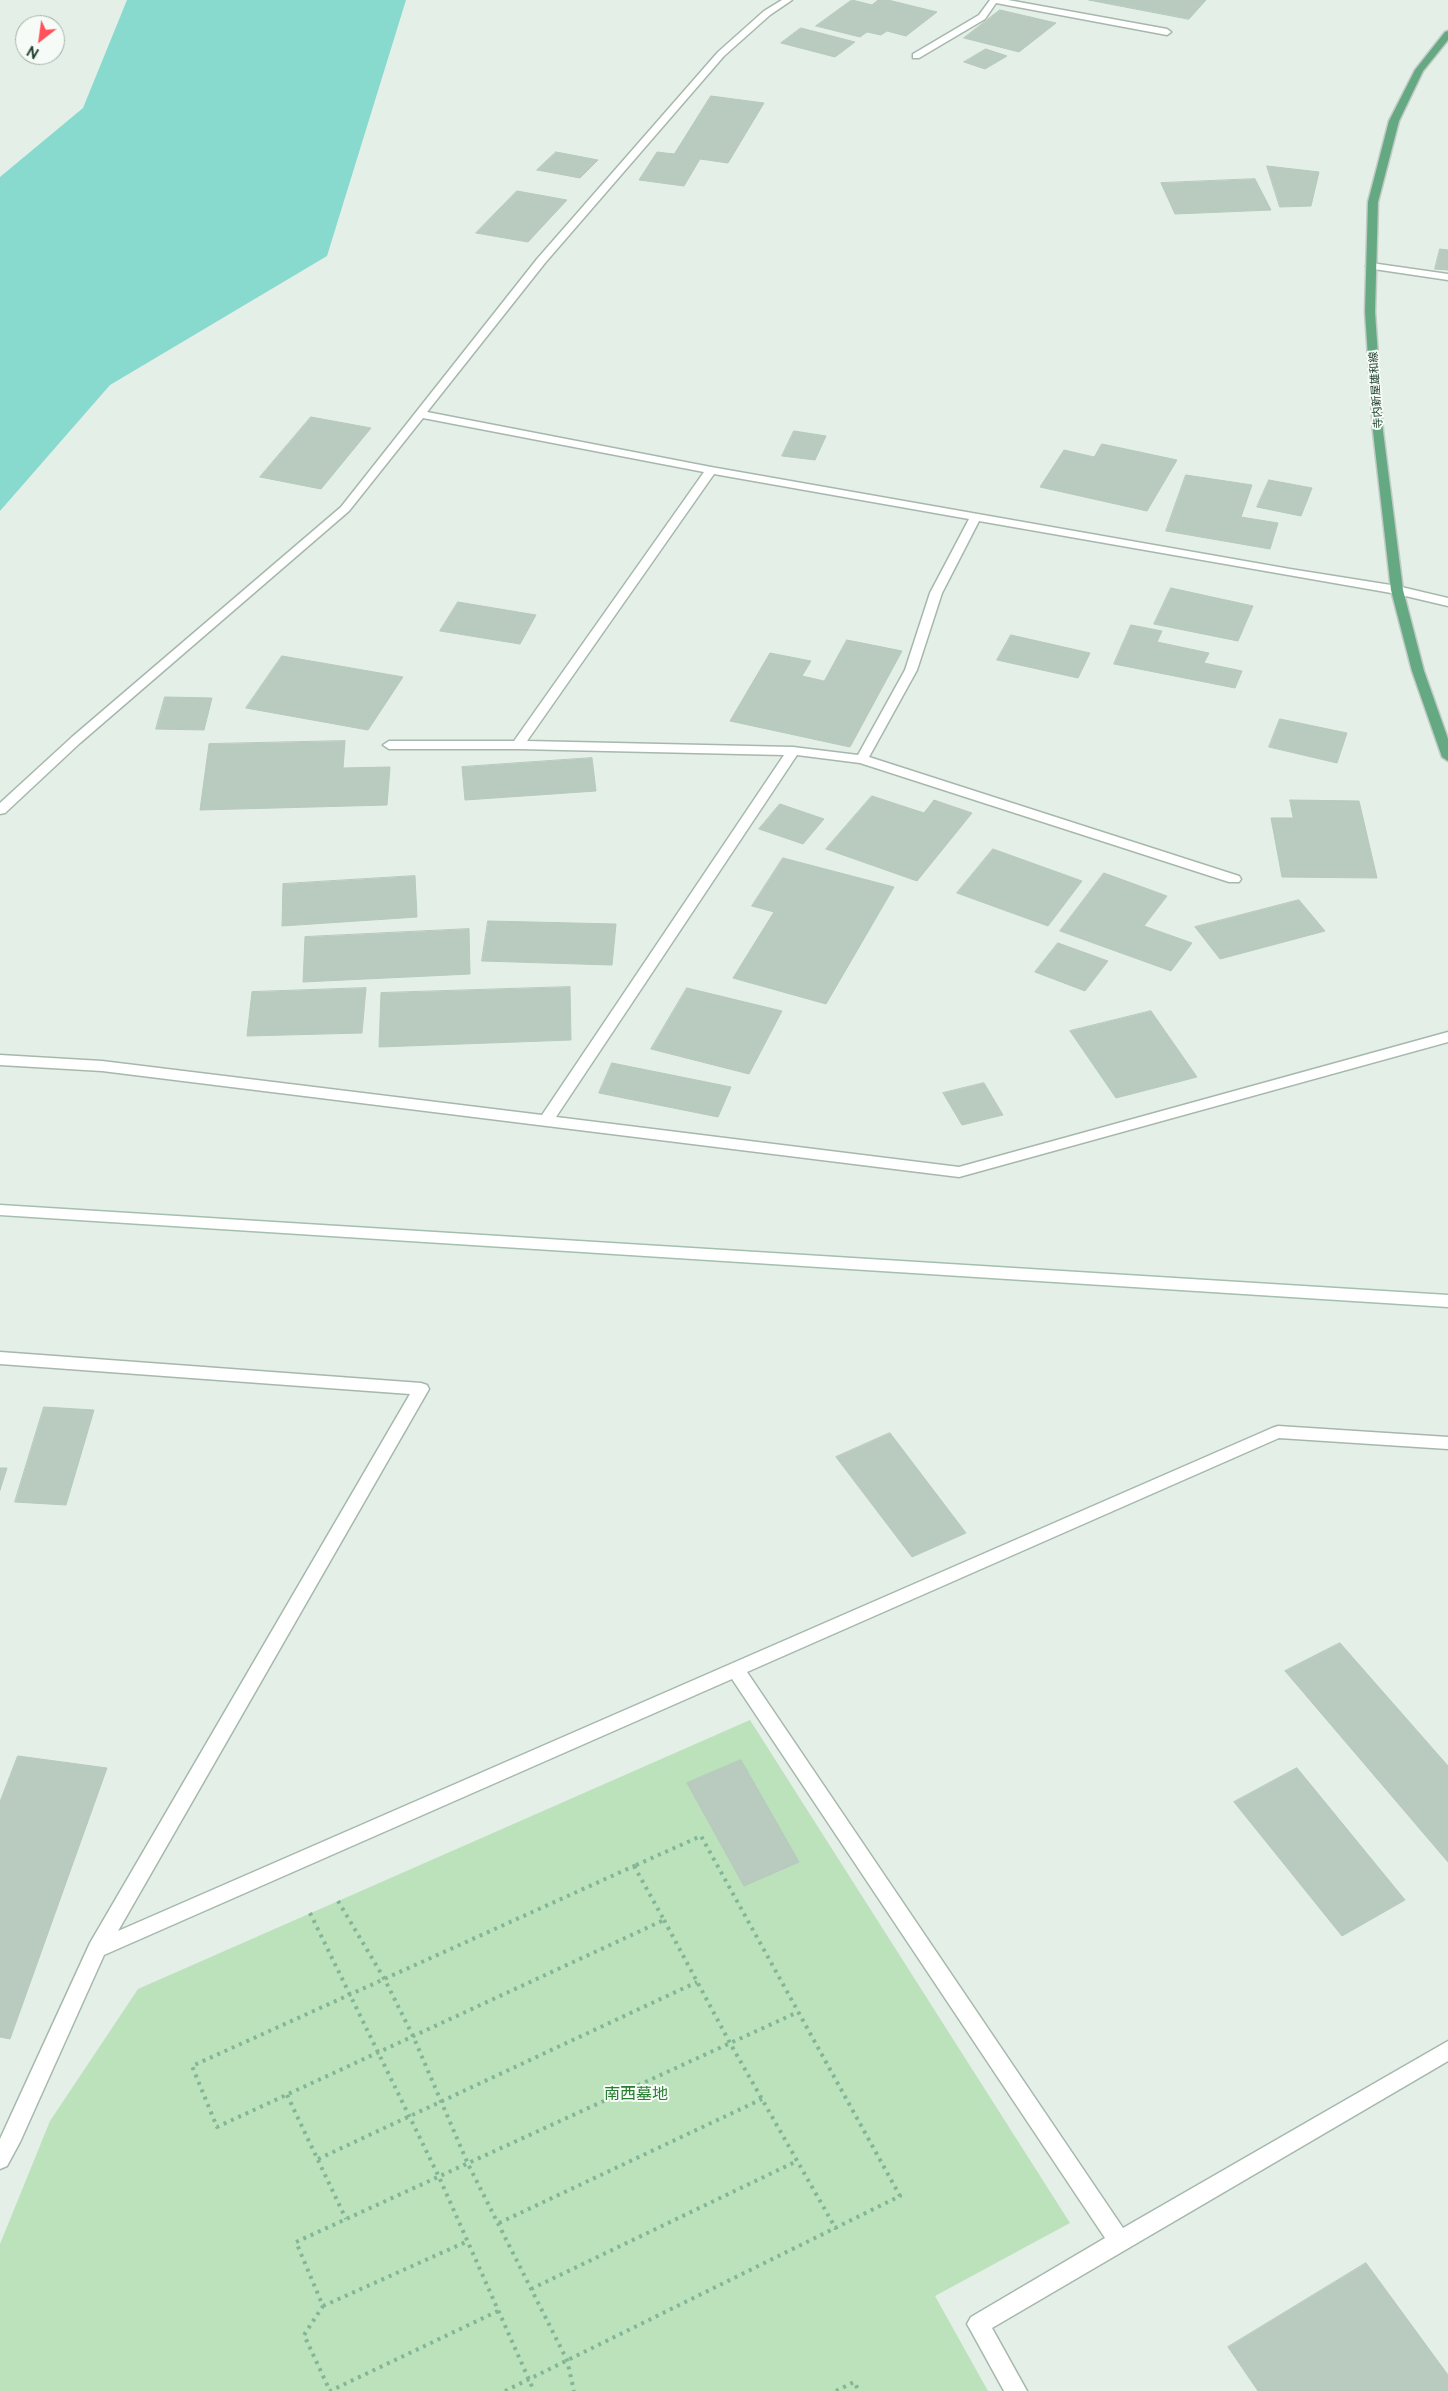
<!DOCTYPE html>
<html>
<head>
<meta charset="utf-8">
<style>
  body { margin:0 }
  #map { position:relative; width:1448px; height:2391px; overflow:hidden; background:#e4efe7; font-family:Raleway,sans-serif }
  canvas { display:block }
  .north { position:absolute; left:15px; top:15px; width:50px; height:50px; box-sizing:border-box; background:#f6fbf7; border:1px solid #a1b1a7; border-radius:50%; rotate:210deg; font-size:14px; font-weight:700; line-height:20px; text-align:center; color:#214330 }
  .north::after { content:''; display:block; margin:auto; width:18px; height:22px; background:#ff525a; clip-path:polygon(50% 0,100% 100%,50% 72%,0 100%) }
</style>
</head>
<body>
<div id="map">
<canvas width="1448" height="2391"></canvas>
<div class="north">N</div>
</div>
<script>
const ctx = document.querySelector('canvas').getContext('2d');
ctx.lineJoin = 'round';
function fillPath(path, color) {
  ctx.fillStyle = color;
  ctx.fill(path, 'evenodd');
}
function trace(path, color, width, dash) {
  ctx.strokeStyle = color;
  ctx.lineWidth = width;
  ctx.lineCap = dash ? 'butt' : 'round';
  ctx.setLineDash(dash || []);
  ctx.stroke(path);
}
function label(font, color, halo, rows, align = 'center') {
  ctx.font = font + ' Raleway,"Noto Sans JP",sans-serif';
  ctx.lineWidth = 4;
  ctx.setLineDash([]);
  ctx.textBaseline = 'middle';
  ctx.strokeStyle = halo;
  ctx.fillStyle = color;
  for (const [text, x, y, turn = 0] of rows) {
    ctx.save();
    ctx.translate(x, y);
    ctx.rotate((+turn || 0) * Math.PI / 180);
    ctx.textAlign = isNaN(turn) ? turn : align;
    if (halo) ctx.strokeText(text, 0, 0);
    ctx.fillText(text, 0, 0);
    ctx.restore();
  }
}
const green = new Path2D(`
  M750 1720 1070 2223 935 2296 988 2391H0V2244L50 2121 138 1989Z`);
const water = new Path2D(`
  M127 0H406L327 256 110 385 0 511V177L83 108Z`);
const building = new Path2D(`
  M852 0 872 5 878 0H888L937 12 906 36 887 31 881 35 867 32 860 37 816 26Z
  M1089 0H1206L1189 19Z
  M1000 10 1056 23 1019 52 964 38Z
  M801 28 855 42 835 57 781 43Z
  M986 49 1007 56 985 69 964 62Z
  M711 96 764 103 728 163 700 159 684 186 639 180 657 152 674 154Z
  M556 152 598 160 580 178 537 170Z
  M1267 166 1319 172 1311 206 1280 207Z
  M1255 179 1271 210 1175 214 1161 183Z
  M517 191 567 200 528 242 476 233Z
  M1440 249 1448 250V270L1435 269Z
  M311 417 371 428 321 489 260 477Z
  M794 431 826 436 815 460 782 456Z
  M1102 444 1177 460 1147 511 1040 487 1064 450 1094 457Z
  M1186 475 1252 485 1241 517 1278 523 1270 549 1166 531Z
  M1269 480 1312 488 1301 516 1257 507Z
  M1171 588 1253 606 1238 641 1154 624Z
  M458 602 536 615 520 644 440 631Z
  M1131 625 1162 631 1157 642 1209 653 1204 663 1242 671 1235 688 1114 664Z
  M1011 635 1090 653 1078 678 997 660Z
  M847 640 902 651 850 747 730 721 770 653 811 661 802 676 824 681Z
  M282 656 403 677 368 730 246 708Z
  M165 697 212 698 204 730 156 729Z
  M1280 719 1347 733 1337 763 1269 747Z
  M345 741 343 768 390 767 387 805 200 810 209 744Z
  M592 758 596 791 465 800 462 767Z
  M872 796 924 813 934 800 972 813 917 881 826 849Z
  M1290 800 1359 801 1377 878 1282 877 1271 818H1293Z
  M780 804 824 819 803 844 759 829Z
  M993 849 1082 881 1048 926 957 893Z
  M783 858 894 887 826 1004 733 978 774 912 752 906Z
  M1104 873 1167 896 1144 926 1192 943 1171 971 1060 931Z
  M415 876 417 917 282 926 283 884Z
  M1299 900 1325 931 1220 959 1195 927Z
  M488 921 616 924 612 965 482 961Z
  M469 929 470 974 303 982 305 937Z
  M1058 943 1108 961 1085 991 1035 972Z
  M570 987 571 1040 379 1047 381 993Z
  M366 988 362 1033 247 1036 252 992Z
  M687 988 782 1011 749 1074 651 1049Z
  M1151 1011 1197 1077 1116 1098 1070 1031Z
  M612 1063 731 1087 718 1117 599 1093Z
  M984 1083 1003 1115 962 1125 943 1093Z
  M44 1407 94 1410 66 1505 15 1502Z
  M890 1433 966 1533 912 1557 836 1457Z
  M0 1468H7L0 1490Z
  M1340 1643 1448 1766V1862L1285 1671Z
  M18 1756 107 1768 10 2039 0 2037V1802Z
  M741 1760 799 1862 744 1886 687 1783Z
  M1297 1768 1405 1900 1342 1936 1234 1802Z
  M1366 2263 1448 2375V2391H1258L1228 2347Z`);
const path = new Path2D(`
  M634 1866 664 1920 217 2127 192 2066Z
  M338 1901 385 1980 413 2036 468 2164 567 2360 574 2391
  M310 1913 439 2177 534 2391
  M664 1920 730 2043 836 2229
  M287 2095 346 2219
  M318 2159 697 1982
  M499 2223 762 2099
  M531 2289 797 2161
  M323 2306 468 2241
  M498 2311 330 2391 304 2335 323 2306 296 2242 798 2012
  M505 2391 900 2196 701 1836 634 1866
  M836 2391 854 2382 859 2391`);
const street = new Path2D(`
  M782 0H792L770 15 724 56 545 263 427 412 711 467 1290 569 1397 586 1448 598V606L1397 594 979 521 942 593 917 670 869 757 1239 876 1241 879 1239 882H1229L860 763 797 755 556 1117 959 1167 1448 1032V1042L959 1177 102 1071 0 1065V1055L102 1061 542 1115 784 755 518 749H389L383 745 389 741H514L704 472 423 418 349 511 80 743 5 813 0 814V803L72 737 341 507 537 259 718 52 764 11ZM714 474 969 519 930 593 905 670 858 755 793 747 527 741Z
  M990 0H1008L1167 29 1171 32 1167 35 996 3 985 19 919 58H913V54L979 15Z
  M1371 263 1448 274V280L1367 268 1366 266Z
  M0 1352 421 1383 427 1385 429 1389 118 1931 1272 1428 1278 1426 1448 1437V1449L1279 1438 747 1672 1123 2228 1448 2041V2061L992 2328 1027 2391H1004L971 2331 967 2324 971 2317 1105 2238 732 1679 104 1955 20 2142 7 2166 0 2169V2139L90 1943 410 1394 0 1364Z`);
const secondary = new Path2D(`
  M0 1205 1448 1295V1307L0 1215Z`);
const primary = new Path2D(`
  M1448 31V40L1423 71 1399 121 1378 202 1375 312 1383 431 1403 590 1424 671 1448 739V761L1442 757 1412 671 1391 590 1373 431 1365 312 1368 202 1389 121 1415 70 1445 32Z`);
const farStreetnames = [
  ["寺内新屋雄和線",1376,390,-94]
];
const nearParknames = [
  ["南西墓地",636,2094]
];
fillPath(green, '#bce2bb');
fillPath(water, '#88d9ce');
fillPath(building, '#b9cabf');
trace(building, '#b6cabc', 1);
trace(street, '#a6b8ac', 3);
trace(secondary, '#a4bfae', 3);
trace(primary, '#c1cac5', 3);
trace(path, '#82b696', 4, [3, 5]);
fillPath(street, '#fff');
fillPath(secondary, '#fff');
fillPath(primary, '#65a983');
label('11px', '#214330', '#f6fbf7', farStreetnames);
label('16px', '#277e2f', '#f6fbf7', nearParknames);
</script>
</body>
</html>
